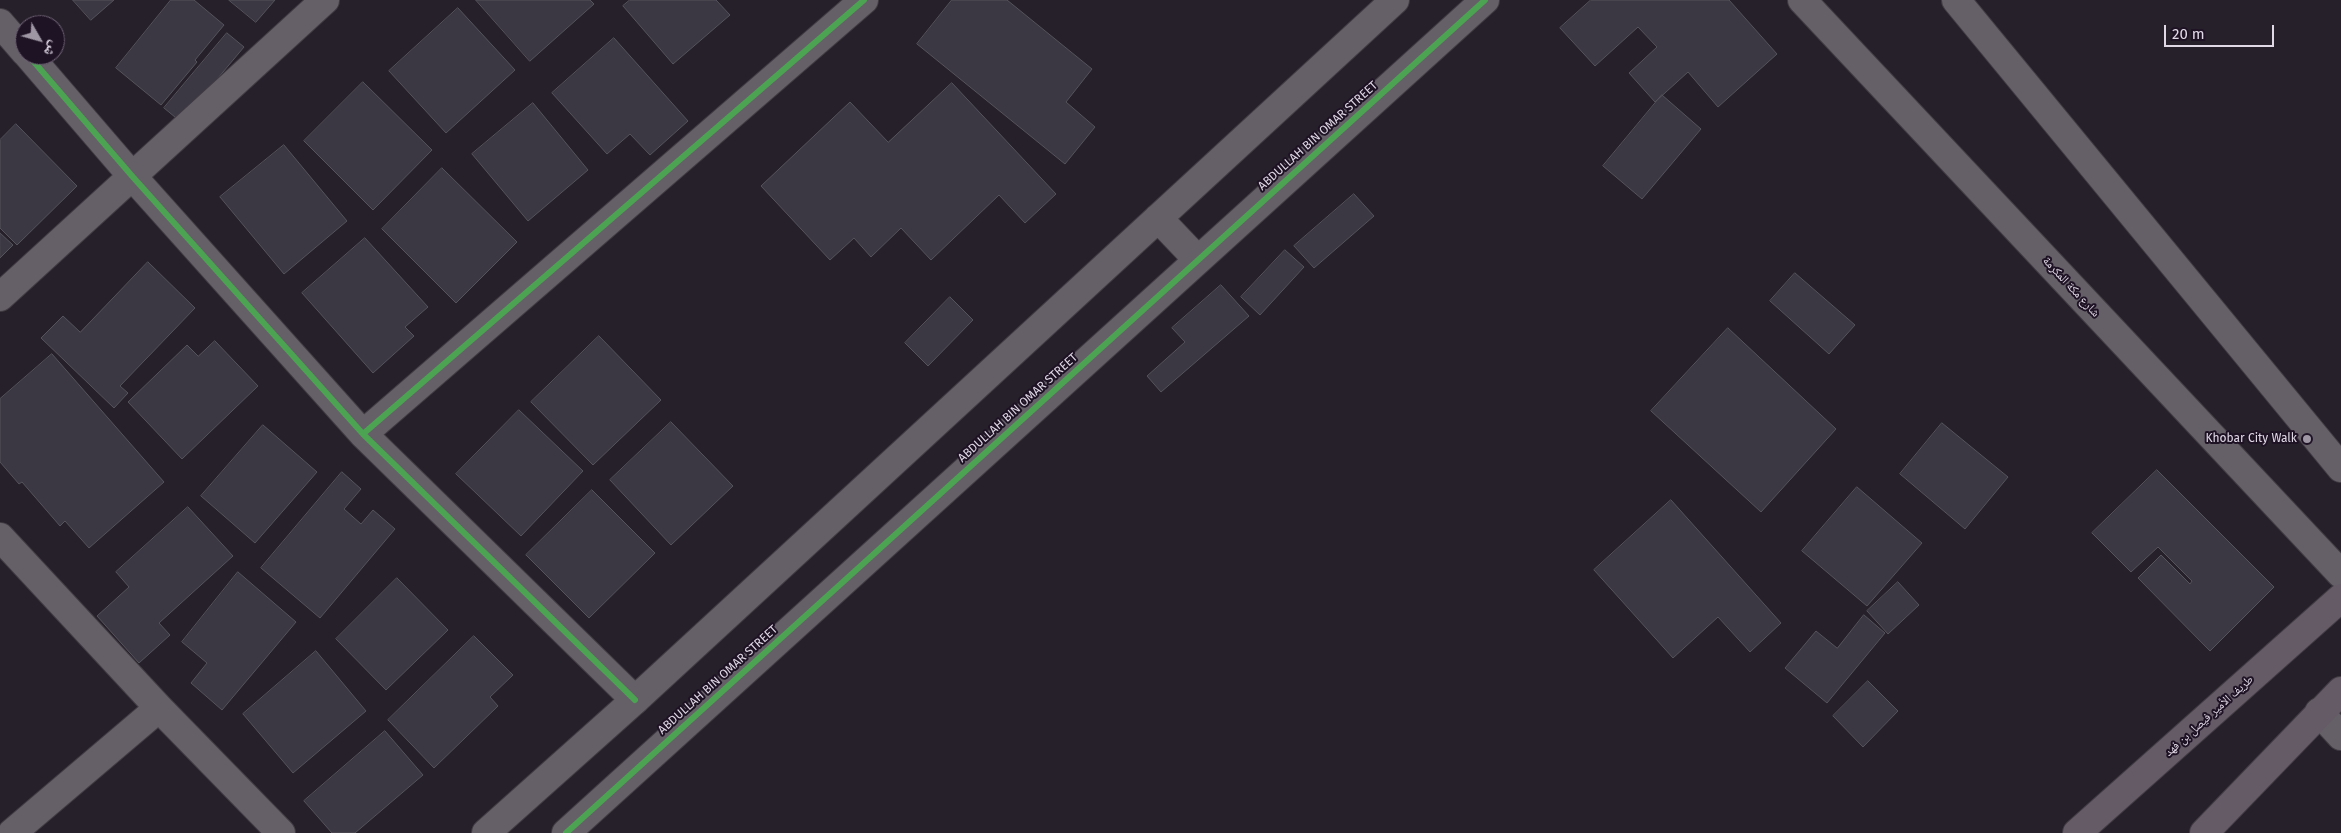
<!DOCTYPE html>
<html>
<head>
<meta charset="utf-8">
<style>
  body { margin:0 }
  #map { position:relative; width:2341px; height:833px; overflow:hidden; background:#26202a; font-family:"Fira Sans","Noto Naskh Arabic",sans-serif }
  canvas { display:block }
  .north { position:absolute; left:15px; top:15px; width:50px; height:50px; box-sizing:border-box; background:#1e1225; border:1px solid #6c6172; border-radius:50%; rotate:128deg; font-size:14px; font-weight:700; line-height:20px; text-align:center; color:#e0d8e5 }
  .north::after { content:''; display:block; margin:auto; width:18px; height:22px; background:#9f98a4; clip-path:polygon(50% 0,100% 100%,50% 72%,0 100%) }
  .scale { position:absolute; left:2164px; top:25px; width:110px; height:22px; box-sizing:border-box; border:2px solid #e0d8e5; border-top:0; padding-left:6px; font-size:15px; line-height:18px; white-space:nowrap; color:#e0d8e5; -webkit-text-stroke:4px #1e1225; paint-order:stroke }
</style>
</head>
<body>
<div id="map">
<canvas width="2341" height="833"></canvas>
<div class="north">ش</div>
<div class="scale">20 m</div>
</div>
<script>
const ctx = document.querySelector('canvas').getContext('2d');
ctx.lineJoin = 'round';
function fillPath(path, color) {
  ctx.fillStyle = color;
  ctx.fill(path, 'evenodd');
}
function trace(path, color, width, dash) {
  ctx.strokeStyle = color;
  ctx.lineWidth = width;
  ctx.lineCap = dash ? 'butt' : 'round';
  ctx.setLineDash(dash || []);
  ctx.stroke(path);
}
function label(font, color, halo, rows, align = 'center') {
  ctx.font = font + ' "Fira Sans","Noto Naskh Arabic",sans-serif';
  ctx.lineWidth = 4;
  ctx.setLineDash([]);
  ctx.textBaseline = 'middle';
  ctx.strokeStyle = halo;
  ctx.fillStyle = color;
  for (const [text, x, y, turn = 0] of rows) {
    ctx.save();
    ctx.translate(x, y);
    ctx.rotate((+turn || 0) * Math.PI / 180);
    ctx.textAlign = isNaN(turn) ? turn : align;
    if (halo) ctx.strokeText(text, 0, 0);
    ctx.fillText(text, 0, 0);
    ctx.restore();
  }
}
const building = new Path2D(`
  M73 0H114L91 20Z
  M171 0H194L224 25 195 60 197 62 161 105 116 68Z
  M229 0H275L256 22Z
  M476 0H590L594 4 530 61Z
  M630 0H716L730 15 673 64 623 6Z
  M952 0H1007L1092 69 1066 102 1095 127 1065 164 917 44Z
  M1591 0H1729L1777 54 1718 107 1688 72 1655 102 1629 73 1657 47 1638 27 1595 66 1560 28Z
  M458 8 515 70 446 133 389 71Z
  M227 33 244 47 181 122 164 108Z
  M614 38 688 121 650 155 630 134 607 154 552 93Z
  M363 82 432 150 373 210 304 141Z
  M952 83 1056 194 1025 223 999 195 931 260 901 228 871 257 854 238 830 260 761 186 850 102 888 142Z
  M1662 95 1701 129 1642 199 1603 166Z
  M533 103 588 170 528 221 472 154Z
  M16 124 77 186 17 245 0 228V140Z
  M284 145 347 221 284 274 220 197Z
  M442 168 517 242 456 303 382 229Z
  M1354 194 1374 216 1314 268 1294 246Z
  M0 233 13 245 0 258Z
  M365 238 428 307 405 327 414 336 373 373 302 293Z
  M1285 250 1304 267 1260 315 1241 297Z
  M148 262 195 308 120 386 128 393 114 408 41 338 63 316 80 332Z
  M1795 273 1855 325 1829 354 1770 301Z
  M1221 285 1249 316 1161 392 1147 376 1185 342 1172 328Z
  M950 297 973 320 928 366 905 343Z
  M1728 328 1836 429 1761 512 1651 411Z
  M599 336 661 400 593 465 531 402Z
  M215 341 258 386 182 459 128 402 187 345 198 356Z
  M52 354 164 482 89 548 65 521 60 526 22 482 19 484 0 462V399Z
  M519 410 583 471 521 536 456 474Z
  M671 422 733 486 671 545 610 480Z
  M1942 423 2008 477 1965 529 1900 474Z
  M263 425 317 472 255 543 201 496Z
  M2157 470 2274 587 2210 651 2138 578 2161 555 2190 584 2192 581 2158 547 2131 572 2092 533Z
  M342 472 361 489 344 509 361 524 373 510 395 529 320 618 261 568Z
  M1857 487 1922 543 1867 606 1802 551Z
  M592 490 655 553 589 618 526 555Z
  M1671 500 1781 623 1750 652 1718 617 1673 658 1594 570Z
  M188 507 233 556 159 623 170 635 139 663 97 616 129 587 116 572Z
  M238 572 296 622 222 710 191 683 207 663 182 642Z
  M397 578 448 630 386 690 336 639Z
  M1898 582 1919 605 1888 634 1867 611Z
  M1864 615 1885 633 1827 703 1785 668 1816 631 1837 648Z
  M474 636 513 675 490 697 498 706 434 768 388 720Z
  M316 651 366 711 293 773 243 714Z
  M1868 681 1898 711 1863 747 1833 716Z
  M385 731 423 775 355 833H332L304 801Z`);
const street = new Path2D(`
  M0 23 25 52
  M28 55 132 176 363 434 635 700
  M0 297 325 0
  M363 434 864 0
  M0 537 159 708 281 833
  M2319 712 2341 736
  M12 833 159 708`);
const secondary = new Path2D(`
  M1802 0 2341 574
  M1956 0 2341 468
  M1158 218 1198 260
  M486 833 635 700 1395 0
  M566 833 1485 0`);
const primary = new Path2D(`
  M2077 833 2341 598
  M2204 833 2341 691`);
const cycleway = new Path2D(`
  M28 55 132 176 363 434 635 700
  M363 434 864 0
  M566 833 1485 0`);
const markers = [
  [2307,439,5,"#9f98a4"]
];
const streetNames = [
  ["ABDULLAH BIN OMAR STREET",1318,136,-42],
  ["شارع مكة المكرمة",2071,287,47],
  ["ABDULLAH BIN OMAR STREET",1018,408,-42],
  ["ABDULLAH BIN OMAR STREET",718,680,-42],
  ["طريف الأمير فيصل بن فهد",2209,716,-42]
];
const poiNames = [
  ["Khobar City Walk",2297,439]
];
fillPath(building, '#3c3843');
trace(building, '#55535c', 1);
trace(street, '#413b44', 30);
trace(secondary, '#413b44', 30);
trace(primary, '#413b44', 30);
trace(street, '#656068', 28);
trace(secondary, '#656068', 28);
trace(primary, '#645b66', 28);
trace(cycleway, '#4ca352', 6);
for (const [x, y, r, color] of markers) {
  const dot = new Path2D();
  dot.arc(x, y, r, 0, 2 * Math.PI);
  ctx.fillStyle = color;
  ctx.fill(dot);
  trace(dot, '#1e1225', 2);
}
label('12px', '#e0d8e5', '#1e1225', streetNames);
label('12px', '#e0d8e5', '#1e1225', poiNames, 'right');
</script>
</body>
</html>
